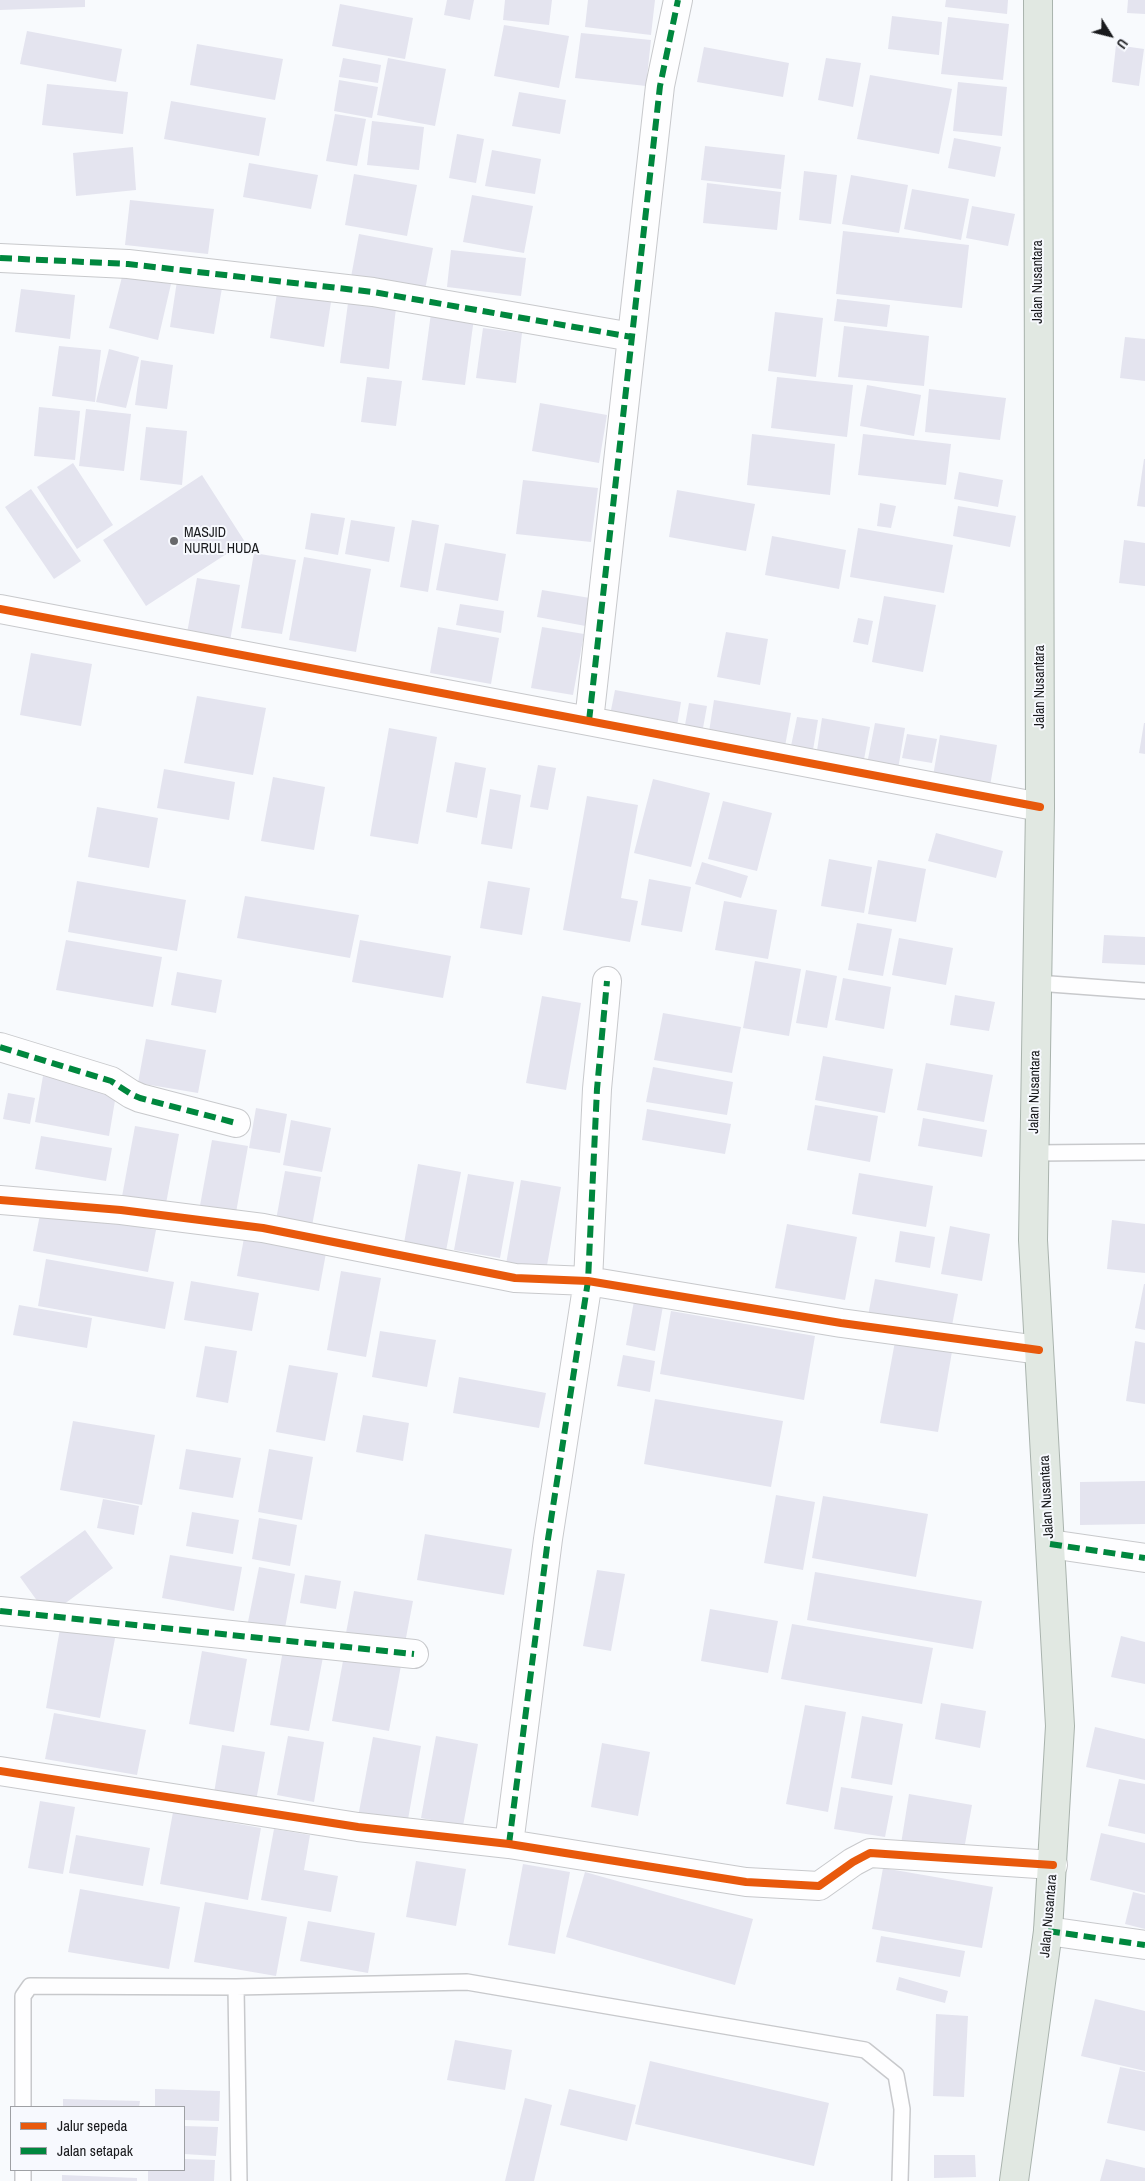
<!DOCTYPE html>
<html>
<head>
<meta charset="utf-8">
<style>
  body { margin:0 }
  #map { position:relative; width:1145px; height:2181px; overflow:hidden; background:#f8fafd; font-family:"Archivo Narrow",sans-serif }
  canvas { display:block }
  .legend { position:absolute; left:10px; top:2106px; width:175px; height:65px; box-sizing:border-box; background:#f7f9fe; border:1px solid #9ea0a4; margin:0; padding:6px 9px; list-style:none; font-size:15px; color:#191a1d }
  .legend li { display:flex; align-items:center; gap:10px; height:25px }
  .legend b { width:25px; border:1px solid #9ea0a4 }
  .north { position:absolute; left:1085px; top:10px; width:50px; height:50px; -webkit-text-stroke:4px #f7f9fe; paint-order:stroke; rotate:126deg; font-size:14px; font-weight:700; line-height:20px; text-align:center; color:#191a1d }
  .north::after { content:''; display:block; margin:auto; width:18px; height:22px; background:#191a1d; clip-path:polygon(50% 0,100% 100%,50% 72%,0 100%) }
</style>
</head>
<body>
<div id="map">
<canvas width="1145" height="2181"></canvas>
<ul class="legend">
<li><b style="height:6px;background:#e8590c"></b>Jalur sepeda</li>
<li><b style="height:6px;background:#00873e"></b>Jalan setapak</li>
</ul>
<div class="north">U</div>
</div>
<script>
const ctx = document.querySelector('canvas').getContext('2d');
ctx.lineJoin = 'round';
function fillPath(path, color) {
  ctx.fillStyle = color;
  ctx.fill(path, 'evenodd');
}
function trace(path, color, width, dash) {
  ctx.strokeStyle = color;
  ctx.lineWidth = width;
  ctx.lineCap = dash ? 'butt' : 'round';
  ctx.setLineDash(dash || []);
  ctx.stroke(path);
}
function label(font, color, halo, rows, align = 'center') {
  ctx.font = font + ' "Archivo Narrow",sans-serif';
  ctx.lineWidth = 4;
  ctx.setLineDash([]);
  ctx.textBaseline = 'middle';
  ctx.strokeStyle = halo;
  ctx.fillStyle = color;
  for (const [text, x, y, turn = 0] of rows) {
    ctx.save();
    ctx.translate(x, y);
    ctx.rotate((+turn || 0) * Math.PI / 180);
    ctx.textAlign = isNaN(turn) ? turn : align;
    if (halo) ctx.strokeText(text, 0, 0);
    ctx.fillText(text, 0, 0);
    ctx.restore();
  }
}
const building = new Path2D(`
  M0 0H85V7L0 10Z
  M447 0H474L470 20 444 15Z
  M505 0H552L549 25 503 20Z
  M588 0H655L651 35 585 27Z
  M946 0H1008L1007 14 945 7Z
  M1128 0H1145V14L1127 13Z
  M340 4 413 18 405 59 332 46Z
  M892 16 942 22 939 55 888 49Z
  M948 17 1009 24 1003 80 941 74Z
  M504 25 569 36 559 88 494 76Z
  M27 31 122 49 116 82 20 64Z
  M581 33 651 40 646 86 575 78Z
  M197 44 283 59 275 100 190 85Z
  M1116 45 1144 49 1139 86 1112 82Z
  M704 47 789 63 783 97 697 82Z
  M343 58 381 65 378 83 339 77Z
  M388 58 446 69 435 126 377 115Z
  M826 58 861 63 853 107 818 100Z
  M870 75 952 89 939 154 857 139Z
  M339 80 378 87 372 118 334 111Z
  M958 82 1007 87 1002 136 953 131Z
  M47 84 128 92 123 134 42 125Z
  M519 92 566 100 560 134 512 126Z
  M171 101 266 118 259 156 164 139Z
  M335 114 366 119 357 166 326 161Z
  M372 121 424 127 419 170 367 165Z
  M457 134 484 139 476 183 449 178Z
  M954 138 1001 147 995 177 948 168Z
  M705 146 785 155 781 189 701 180Z
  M133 147 136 190 76 196 73 153Z
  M492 150 541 159 535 194 485 186Z
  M249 163 318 175 311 209 243 197Z
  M804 171 837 175 831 224 799 220Z
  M354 174 417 185 407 236 345 225Z
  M851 175 908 185 899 233 842 224Z
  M707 183 781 192 777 230 703 223Z
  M912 189 969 199 961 240 904 229Z
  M472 195 533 206 524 253 463 242Z
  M130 200 214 209 208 254 125 245Z
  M972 206 1015 214 1008 246 966 238Z
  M843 231 969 245 962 308 836 294Z
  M359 234 433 248 425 290 351 277Z
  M451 250 526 258 521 296 447 287Z
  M123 273 171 284 158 340 109 328Z
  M177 281 222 288 214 334 170 327Z
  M21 289 75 295 70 339 15 332Z
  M277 293 331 302 324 347 270 338Z
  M837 299 890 305 887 327 834 321Z
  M348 303 396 308 389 369 340 363Z
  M775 312 823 318 816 377 768 371Z
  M431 313 474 318 465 385 422 380Z
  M844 326 929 336 924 386 838 377Z
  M483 328 522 333 516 383 476 378Z
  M1125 337 1145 339V381L1120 378Z
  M59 346 101 350 95 402 52 396Z
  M109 349 139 357 126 408 96 402Z
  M141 360 173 365 167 409 135 405Z
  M367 377 402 381 396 426 361 422Z
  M777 377 853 385 847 437 771 428Z
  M867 385 921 395 914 436 860 426Z
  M929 389 1006 398 1000 440 925 432Z
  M540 403 607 415 599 463 532 451Z
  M39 407 80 411 75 460 34 456Z
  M86 409 131 414 124 471 79 466Z
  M146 427 187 431 182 485 140 480Z
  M752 434 835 444 830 495 747 485Z
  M863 434 951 444 946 485 858 475Z
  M1144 459H1145V507L1137 506Z
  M73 463 113 525 77 549 37 487Z
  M959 472 1003 480 998 507 954 499Z
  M202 475 245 542 146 606 103 540Z
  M523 480 598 488 591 542 516 534Z
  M31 489 81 561 54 579 5 507Z
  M677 490 755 504 746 551 669 537Z
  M880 503 896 506 891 528 877 526Z
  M958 506 1016 516 1010 547 953 536Z
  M311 513 345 518 338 555 305 549Z
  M351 520 395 527 389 562 345 554Z
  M412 520 439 525 428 592 400 587Z
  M858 528 953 545 944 593 850 577Z
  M772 536 846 550 839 589 765 575Z
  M1124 540 1145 543V586L1119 583Z
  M445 543 506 554 498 601 436 590Z
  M254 553 296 560 282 634 241 628Z
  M304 557 371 569 356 652 289 640Z
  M197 578 240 585 230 641 187 633Z
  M542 590 596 599 591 627 537 617Z
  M884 596 936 605 923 672 872 662Z
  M460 604 504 611 501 633 456 625Z
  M858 618 873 621 868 645 853 642Z
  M438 627 499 638 491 684 430 673Z
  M542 627 584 634 573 695 531 688Z
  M726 632 768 639 760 685 717 677Z
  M31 653 92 664 81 726 20 715Z
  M615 690 681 702 676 732 609 720Z
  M197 696 266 708 253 775 184 763Z
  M714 700 791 713 784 752 708 738Z
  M689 703 707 706 703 728 685 725Z
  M797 717 818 720 813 750 791 746Z
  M822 718 870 727 863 765 816 757Z
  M875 723 905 728 898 769 867 764Z
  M1144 723H1145V754L1139 753Z
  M389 728 437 737 418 844 370 836Z
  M907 734 937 739 932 763 902 758Z
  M940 735 997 745 990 786 933 776Z
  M455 762 486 768 477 818 446 812Z
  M538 765 556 768 548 810 530 807Z
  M164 769 235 782 229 820 157 808Z
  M273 777 325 787 314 850 261 841Z
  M653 779 710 793 691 867 634 853Z
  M490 789 521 795 512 849 481 844Z
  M587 796 638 805 621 898 638 901 630 942 563 930Z
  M723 801 772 813 757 871 708 859Z
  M97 807 158 818 149 868 88 857Z
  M936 833 1003 851 996 878 928 861Z
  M829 859 872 867 864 913 821 906Z
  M878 860 926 869 916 922 868 914Z
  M702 862 748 876 741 898 695 884Z
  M649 879 691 887 682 932 641 925Z
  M77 881 186 900 177 951 68 932Z
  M488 881 530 888 522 935 480 928Z
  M245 896 359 915 350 958 237 938Z
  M724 901 777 910 768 959 715 950Z
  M857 923 892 929 883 976 848 970Z
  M1104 935 1145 937V965L1102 963Z
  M899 938 953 948 946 985 892 975Z
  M66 940 162 957 153 1007 56 990Z
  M360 940 451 956 443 998 352 982Z
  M755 961 801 969 789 1036 743 1028Z
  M806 970 837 976 827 1028 796 1023Z
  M177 972 222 980 216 1013 171 1005Z
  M843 978 891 987 884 1029 835 1020Z
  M955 995 995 1002 989 1031 950 1025Z
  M542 996 581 1003 566 1090 526 1083Z
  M663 1013 741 1027 732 1073 654 1060Z
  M146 1039 206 1050 198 1093 138 1083Z
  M823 1056 893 1069 885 1113 815 1100Z
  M926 1063 993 1075 984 1122 917 1110Z
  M653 1067 733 1082 727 1115 646 1102Z
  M43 1076 117 1089 109 1136 35 1122Z
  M8 1093 35 1098 30 1124 3 1119Z
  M815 1105 878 1116 870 1162 807 1150Z
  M256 1108 287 1114 280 1153 249 1148Z
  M647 1109 731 1124 725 1154 642 1140Z
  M923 1118 987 1130 982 1157 918 1146Z
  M291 1120 331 1128 322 1172 283 1165Z
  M135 1126 179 1134 165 1209 121 1202Z
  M41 1136 112 1148 106 1181 35 1169Z
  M212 1140 248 1146 235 1218 199 1211Z
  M418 1164 461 1172 446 1251 404 1243Z
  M285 1171 321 1177 312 1226 276 1220Z
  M859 1173 933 1186 926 1227 852 1214Z
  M468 1174 514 1182 500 1258 454 1250Z
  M521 1180 561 1187 546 1271 506 1264Z
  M41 1209 156 1230 148 1272 33 1251Z
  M1112 1220 1145 1224V1273L1107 1269Z
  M787 1224 857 1237 845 1300 775 1288Z
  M950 1226 990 1234 982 1281 941 1274Z
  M900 1231 935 1237 930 1268 895 1262Z
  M244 1238 326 1253 319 1291 237 1276Z
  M46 1259 174 1282 165 1329 38 1306Z
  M341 1271 381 1278 366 1357 327 1350Z
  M875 1279 958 1294 950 1336 867 1321Z
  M191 1281 259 1293 252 1331 184 1320Z
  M1144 1284H1145V1330L1135 1328Z
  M634 1301 663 1306 655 1351 626 1345Z
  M19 1305 92 1318 87 1348 13 1335Z
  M671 1311 815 1336 804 1400 660 1374Z
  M380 1331 436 1340 427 1387 372 1377Z
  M896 1336 953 1346 938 1432 880 1423Z
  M1135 1341 1145 1343V1404L1126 1401Z
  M205 1346 237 1351 228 1403 196 1397Z
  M623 1355 655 1361 650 1392 617 1386Z
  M289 1365 338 1373 325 1441 276 1432Z
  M459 1377 546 1393 539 1428 453 1413Z
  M655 1399 783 1421 771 1487 644 1464Z
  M363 1415 409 1423 403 1461 356 1452Z
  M73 1421 155 1435 142 1505 60 1490Z
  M186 1449 241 1458 233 1498 179 1489Z
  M269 1449 313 1457 302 1520 258 1512Z
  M1145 1481V1524L1080 1525V1482Z
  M776 1495 815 1502 803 1570 764 1563Z
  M823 1496 928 1514 916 1577 812 1558Z
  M103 1499 139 1506 134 1535 97 1528Z
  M192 1512 239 1520 233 1554 186 1546Z
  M259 1518 297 1525 290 1566 252 1559Z
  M85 1530 113 1568 48 1616 20 1577Z
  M425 1534 512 1549 504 1595 417 1580Z
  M170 1555 242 1567 234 1611 162 1598Z
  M259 1567 295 1574 285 1628 248 1622Z
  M597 1570 625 1574 611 1651 583 1646Z
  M815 1572 982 1601 973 1649 807 1620Z
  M305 1575 341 1581 336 1609 300 1603Z
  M354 1591 413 1601 405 1643 346 1633Z
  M710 1609 778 1621 768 1673 701 1661Z
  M61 1623 116 1633 100 1718 46 1708Z
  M792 1624 933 1648 922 1704 781 1679Z
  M1121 1636 1145 1642V1684L1111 1677Z
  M283 1650 323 1657 309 1731 270 1725Z
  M345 1650 402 1660 389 1731 332 1721Z
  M202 1651 247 1659 234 1732 189 1724Z
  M941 1703 986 1711 980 1748 935 1739Z
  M805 1705 846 1712 828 1812 786 1804Z
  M54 1713 146 1730 137 1775 45 1759Z
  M862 1716 903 1724 892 1785 851 1778Z
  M1095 1727 1145 1739V1780L1086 1767Z
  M288 1736 324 1742 314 1802 277 1795Z
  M436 1736 478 1744 463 1826 421 1818Z
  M373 1737 421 1746 407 1825 358 1817Z
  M602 1743 650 1752 638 1816 591 1807Z
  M222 1745 265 1752 256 1801 214 1793Z
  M1119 1779 1145 1784V1834L1108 1826Z
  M841 1787 893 1796 885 1837 834 1829Z
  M909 1794 972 1805 963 1855 901 1844Z
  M40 1801 75 1807 63 1874 28 1868Z
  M173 1812 261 1828 248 1900 160 1884Z
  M274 1829 310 1835 304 1870 338 1876 331 1912 261 1900Z
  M1101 1833 1145 1843V1893L1090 1880Z
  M76 1835 150 1848 143 1886 69 1873Z
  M416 1861 466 1869 456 1926 406 1917Z
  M523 1864 570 1872 555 1954 508 1945Z
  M883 1868 993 1887 982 1948 872 1929Z
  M585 1872 753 1919 735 1985 566 1937Z
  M80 1889 180 1907 169 1969 68 1952Z
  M1133 1892 1145 1895V1929L1125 1924Z
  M205 1902 287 1917 276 1976 194 1962Z
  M308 1921 375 1933 368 1973 300 1961Z
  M881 1936 965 1951 960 1977 876 1962Z
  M899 1977 948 1991 945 2003 896 1990Z
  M1095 1999 1145 2011V2071L1081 2056Z
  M936 2014 968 2016 964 2097 933 2096Z
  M455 2040 512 2050 505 2090 447 2080Z
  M650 2061 829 2103 814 2166 635 2124Z
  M1120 2067 1145 2072V2131L1107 2123Z
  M155 2089 220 2091 219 2121 184 2120V2107H155Z
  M569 2089 636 2105 627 2141 560 2125Z
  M525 2098 552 2105 534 2181H505Z
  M63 2099 140 2101 139 2107H63Z
  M184 2126 218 2127 216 2156 184 2154Z
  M934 2155H975L976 2177 934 2178Z
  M184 2159 215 2160 214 2181H148V2170H184Z
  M1106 2159 1145 2168V2181H1100Z
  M62 2175 137 2178V2181H62Z`);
const service = new Path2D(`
  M1037 983 1145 991
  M1034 1153 1145 1152
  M236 1987 239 2181
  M23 2107V1996L30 1986 236 1987 467 1982 865 2050 896 2075 902 2109 900 2181
  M23 2170V2181`);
const minor = new Path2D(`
  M0 258 128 264 373 292 632 337
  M0 609 1040 807
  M589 721 660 86 678 0
  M0 1047 111 1081 131 1094 140 1098 236 1123
  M0 1200 121 1210 263 1228 515 1278 588 1281 841 1323 1039 1350
  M1050 1544 1145 1558
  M0 1611 414 1654
  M0 1771 358 1827 509 1844 746 1882 819 1886 853 1862 870 1853 1053 1865
  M509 1844 548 1539 588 1281 597 1089 607 981
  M1048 1931 1145 1945`);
const trunk = new Path2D(`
  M1014 2181 1048 1931 1060 1726 1033 1240 1040 807 1038 0`);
const quiet = new Path2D(`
  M0 258 128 264 373 292 632 337
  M589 721 660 86 678 0
  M0 1047 111 1081 131 1094 140 1098 236 1123
  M1050 1544 1145 1558
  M0 1611 414 1654
  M509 1844 548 1539 588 1281 597 1089 607 981
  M1048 1931 1145 1945`);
const cycleway = new Path2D(`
  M0 609 1040 807
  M0 1200 121 1210 263 1228 515 1278 588 1281 841 1323 1039 1350
  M0 1771 358 1827 509 1844 746 1882 819 1886 853 1862 870 1853 1053 1865`);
const markers = [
  [174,541,5,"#67686b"]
];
const streetNames = [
  ["Jalan Nusantara",1038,282,-90],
  ["Jalan Nusantara",1040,687,-90],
  ["Jalan Nusantara",1035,1092,-89],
  ["Jalan Nusantara",1047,1497,-93],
  ["Jalan Nusantara",1049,1916,-85]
];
const poiNames = [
  ["MASJID",184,533],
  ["NURUL HUDA",184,549]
];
fillPath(building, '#e4e4ef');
trace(service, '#c8c9cc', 18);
trace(minor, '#c8c9cc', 30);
trace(trunk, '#a9b3ad', 30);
trace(service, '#fefeff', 15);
trace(minor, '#fefeff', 28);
trace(trunk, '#e1e8e2', 28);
trace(quiet, '#00873e', 6, [12, 6]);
trace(cycleway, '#e8590c', 8);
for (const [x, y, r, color] of markers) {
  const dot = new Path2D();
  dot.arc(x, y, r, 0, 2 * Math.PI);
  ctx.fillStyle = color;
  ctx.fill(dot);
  trace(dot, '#f7f9fe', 2);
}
label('14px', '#191a1d', '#f7f9fe', streetNames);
label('14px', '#191a1d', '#f7f9fe', poiNames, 'left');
</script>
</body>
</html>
